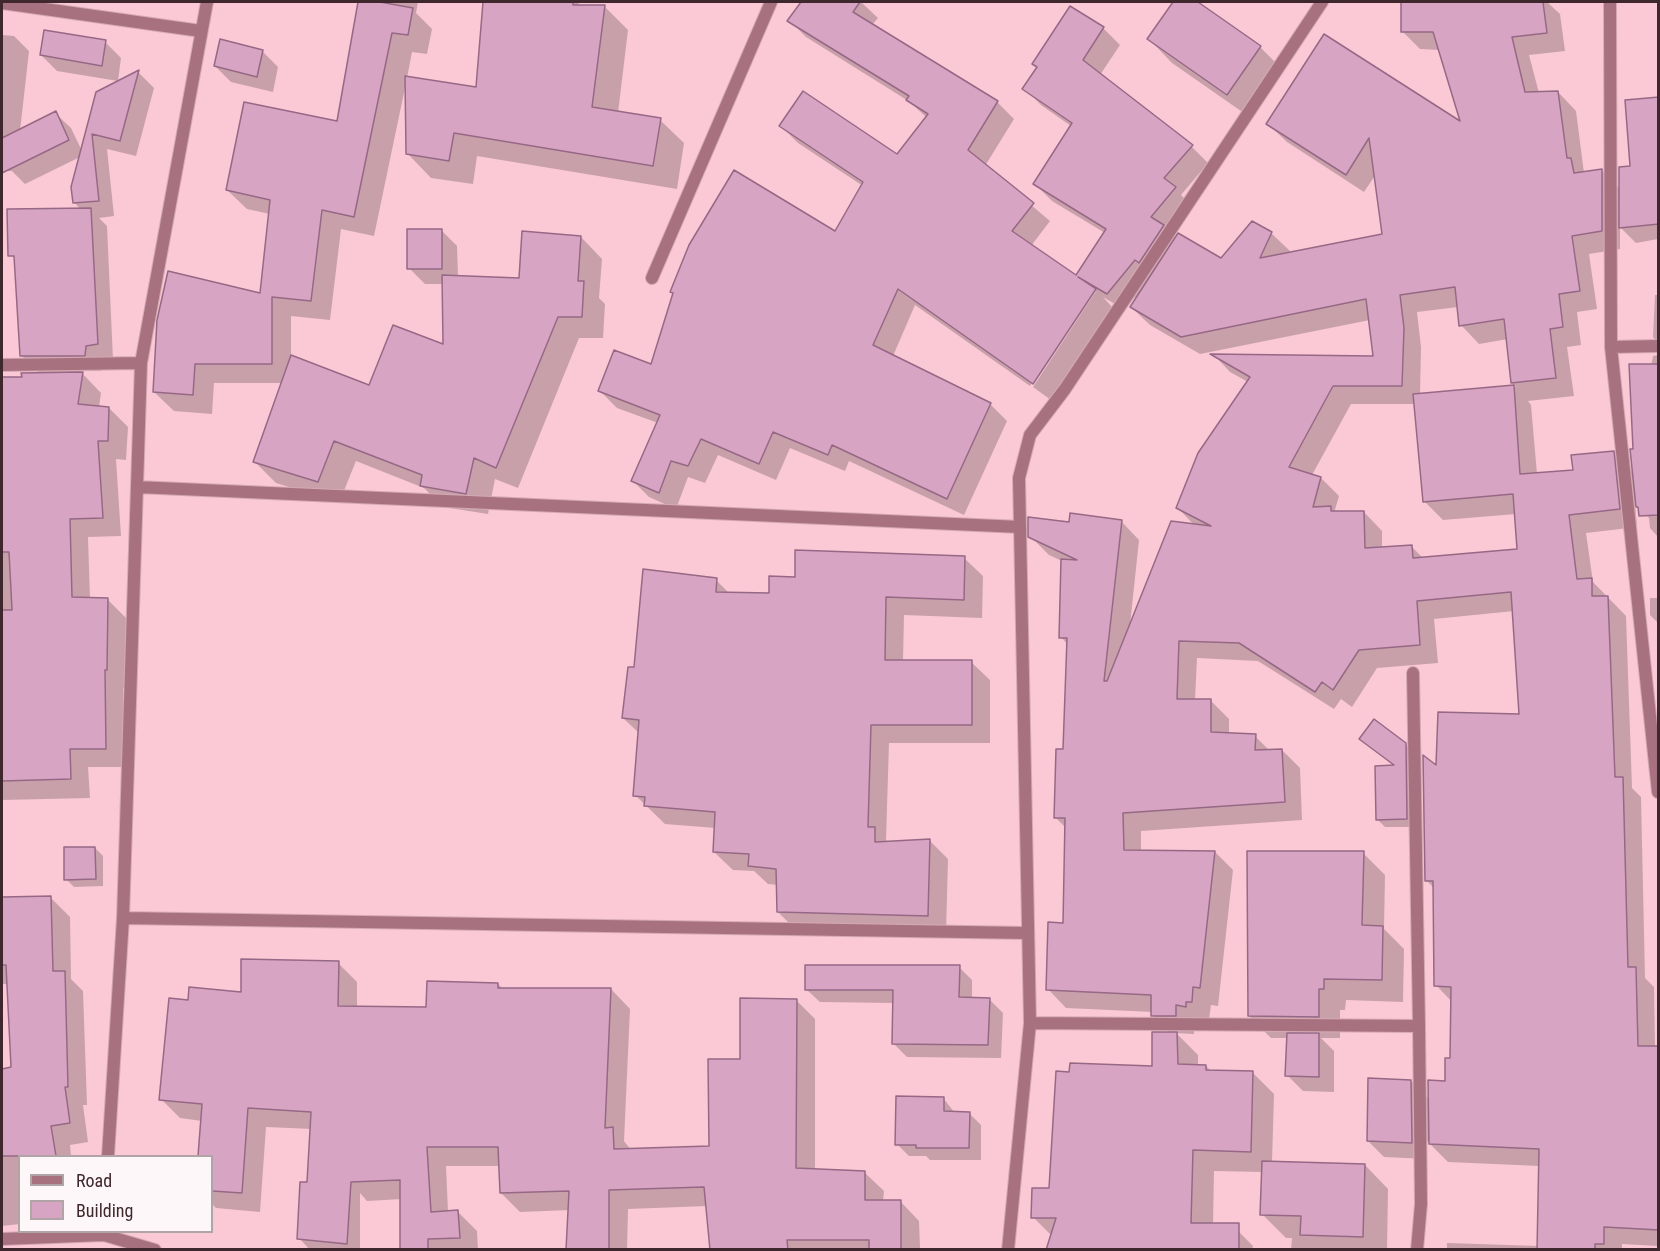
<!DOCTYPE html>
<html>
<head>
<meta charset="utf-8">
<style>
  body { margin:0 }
  #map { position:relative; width:1660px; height:1251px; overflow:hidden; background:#fac9d5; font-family:"Roboto Condensed",sans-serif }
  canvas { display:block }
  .frame { position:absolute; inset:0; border:3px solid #3e272d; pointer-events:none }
  .legend { position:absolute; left:18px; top:1155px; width:195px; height:78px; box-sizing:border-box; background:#fef7f9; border:2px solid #b1a4a7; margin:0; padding:8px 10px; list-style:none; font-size:18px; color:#3e272d }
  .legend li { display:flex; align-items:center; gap:12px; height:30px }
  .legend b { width:30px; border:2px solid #b1a4a7 }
</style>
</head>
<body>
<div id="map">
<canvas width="1660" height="1251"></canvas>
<div class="frame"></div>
<ul class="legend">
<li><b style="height:8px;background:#a8717f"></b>Road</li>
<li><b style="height:16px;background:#d7a5c3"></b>Building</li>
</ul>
</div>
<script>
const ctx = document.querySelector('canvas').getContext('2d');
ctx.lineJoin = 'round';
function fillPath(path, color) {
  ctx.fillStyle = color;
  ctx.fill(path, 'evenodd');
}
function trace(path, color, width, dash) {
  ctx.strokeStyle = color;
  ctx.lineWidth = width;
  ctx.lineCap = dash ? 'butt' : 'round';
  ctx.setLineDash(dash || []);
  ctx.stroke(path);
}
const shadow = new Path2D(`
  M360 2H418L416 13 432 29 427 54 412 52 407 78 477 89 485 2H577L582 6H604L628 30 618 113 660 120 684 143 677 189 477 156 473 184 431 178 408 154 406 83 374 236 341 229 330 320 291 316V357L370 387 445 347 444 284H425L409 268 441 230 457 246 458 277 520 280 581 237 602 259 599 298 605 304 603 338H579L518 488 495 479 488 514 443 507 424 488 356 461 339 503 276 483 255 462 283 383H214L212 414 174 411 154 392 261 295 270 214 247 209 227 190 338 123Z
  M802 2H861L878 18 872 25 997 102 1014 119 985 166 1050 221 1031 246 1076 278 1105 233 1052 201 1035 184 1071 126 1041 105 1024 88 1103 28 1120 45 1100 75 1192 147 1208 163 1181 195 1191 205 1169 232 1176 239 1221 260 1271 233 1290 251 1288 254 1384 235 1376 174 1364 192 1287 142 1268 124H1463L1440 50 1420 49 1402 31V2H1547L1560 14 1565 51 1529 55 1539 93 1558 92 1576 111 1584 173 1602 171 1620 189 1658 99V239L1636 243 1620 227V249L1589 254 1597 309 1577 312 1581 345 1567 347 1574 396 1528 401 1531 405 1537 474 1574 471 1613 452 1634 473 1635 450 1653 356 1658 355V537L1650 528 1649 518 1635 504 1637 527 1586 533 1593 582 1626 616 1632 788 1641 797 1645 978 1654 987 1655 1048H1658V1246L1622 1244V1250H1447V1243L1539 1246 1540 1166 1448 1162 1427 1141V1159L1384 1157 1368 1141 1411 1081 1430 1100 1446 1082 1452 1060V1002L1436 985 1434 888 1426 880 1438 768 1521 716 1514 611 1434 619 1438 663 1377 668 1352 707 1341 699 1334 709 1258 661 1197 658 1195 700H1210L1229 719V734L1255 736 1270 751 1282 750 1300 768 1302 820 1141 831V852H1215L1233 870 1218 1006 1211 1005 1209 1020 1194 1023V1034L1176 1033 1198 1055V1066H1206L1211 1071 1252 1072 1274 1094 1272 1162 1365 1165 1388 1189 1387 1250H1291L1292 1238H1286L1262 1214 1263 1172 1214 1171 1213 1225H1232L1253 1246 1252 1250H1048L1052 1236 1033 1217 1050 1189 1154 1068 1171 1034 1153 1015V1012L1066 1008 1048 989 1064 925 1066 828 1055 817 1064 750 1068 645 1061 637 1062 561 1049 555 1030 536 1070 523 1121 521 1139 540 1130 625 1195 526 1178 508 1248 382 1230 372 1214 355 1375 357 1370 320 1200 354 1150 325 1131 307 1137 299 1135 297 1125 310 1103 297 1112 307 1051 400 1033 387 1096 291H1092L1030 386 915 305 893 356 990 404 1007 421 964 515 849 461 845 471 790 448 776 480 718 455 705 483 688 477 676 509 649 497 632 480 658 423 617 408 600 391 652 366 835 233 863 186 798 143 781 126 897 156 927 118 910 102 806 37 789 20ZM1458 307 1461 325 1479 344 1508 339 1512 383 1516 387 1420 395 1421 347 1417 312ZM1351 404H1415L1425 502 1443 520 1516 514 1519 550 1424 559 1412 547 1382 549V531L1364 512 1334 513 1339 496 1321 478 1312 475Z
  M1175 2H1195L1260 47 1284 71 1251 118 1172 63 1149 39Z
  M2 35 14 36 29 51 20 131 55 113 71 128 82 151 97 93 138 72 154 88 136 156 107 149 114 216 99 218 107 226 113 360 102 362 101 371H80L101 393 99 407 109 408 128 427 126 460 116 459 121 536 88 537 90 599H107L126 618V688H123L124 767H88L90 798 2 800V378L23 379 40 374 22 356 81 210 74 202 80 157 25 184 12 171H2Z
  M105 42 121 58 118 81 57 71 41 55Z
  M262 51 278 67 273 92 231 82 215 66Z
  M1655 295H1658V343L1653 337Z
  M964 558 983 576 982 618 904 615 903 661 971 662 990 680V743H889L886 840 888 843 930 841 948 859 946 934 797 931 778 912V885L768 884 754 871 733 870 714 852 716 828 665 824 635 795 640 734 623 718 635 668 716 580 730 594 770 595 796 578Z
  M1650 598H1658V623L1650 615Z
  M1361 739 1405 744 1413 752 1414 827H1385L1377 819 1395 767Z
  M95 848 103 856V886L74 887 66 879Z
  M1363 853 1385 875 1384 929 1404 949 1403 1002 1346 1000 1345 1010H1340V1038H1321L1334 1051V1092L1303 1091 1287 1075 1288 1038H1271L1249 1016Z
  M2 898H51L70 917 71 979 83 991 87 1105H83L88 1142 70 1145 71 1156H20V1224L2 1226V1070L12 1069 8 984H2Z
  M338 963 357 982V1008H428L498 984 503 989H611L630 1009 624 1141 631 1150 711 1147 741 1061 796 1000 815 1019V1171L864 1172 884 1191 883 1201H900L919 1221 920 1248 924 1250H711L707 1206 628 1209 627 1250H568L570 1210 520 1212 501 1193 500 1166H446L448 1212H458L477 1231 478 1250H401L402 1199 367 1201 360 1193V1250H310L299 1238 308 1184 312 1129 266 1127 260 1212 216 1208 212 1204V1156H199L202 1121 180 1118 161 1099 189 1001 242 993Z
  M959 967 972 980V999H989L1003 1013 1001 1058 907 1057 893 1043 894 1003 820 1002 806 989Z
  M943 1098 955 1113H969L981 1125V1160H930L926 1156H909L897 1144Z`);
const building = new Path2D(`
  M358 2H380L413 8 408 35 392 33 354 217 322 210 311 301 272 297V364H195L193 395 153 392 157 320 168 271 260 293 270 200 226 190 244 102 337 121Z
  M483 2H573V5H605L592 107 661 118 653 166 454 133 449 161 406 154 405 76 476 87Z
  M801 2H860L853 12 998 101 968 150 1034 203 1012 231 1076 275 1106 229 1033 184 1072 123 1022 89 1037 67 1032 64 1070 6 1104 27 1083 60 1193 145 1164 178 1176 187 1151 217 1164 225 1139 263 1135 260 1107 294 1078 277 1096 289 1033 384 898 289 873 345 991 403 947 499 832 445 828 455 773 432 759 464 701 439 688 466 671 461 659 493 631 481 660 415 598 391 614 350 651 364 673 293 670 292 689 245 734 170 835 231 863 182 779 126 803 91 897 154 928 114 906 100 909 96 787 21Z
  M1173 2H1198L1261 46 1227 95 1147 39Z
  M1401 2H1543L1547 33 1512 37 1525 92 1558 91 1567 158H1571L1574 173 1602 169V231L1572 236 1580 291 1559 294 1563 327 1550 329 1556 378 1511 383 1504 319 1459 326 1455 287 1400 295 1404 328 1402 386H1333L1289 467 1321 477 1313 507 1331 506V511H1364L1365 548 1412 545 1413 558 1517 549 1513 494 1423 502 1413 394 1514 385 1520 474 1573 470 1571 455 1614 451 1620 509 1569 515 1577 579 1592 578V596H1608L1615 777H1623L1628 967H1636L1638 1046H1659V1230L1604 1227V1244H1595V1250H1537L1539 1149 1429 1144 1428 1080 1445 1081V1058H1450L1451 987 1434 986 1433 881H1425L1423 755 1436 765 1438 712 1519 714 1511 592 1417 601 1420 645 1359 650 1333 690 1322 682 1315 692 1239 643 1179 641 1177 699H1211V732L1256 734 1255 750 1282 749 1285 802 1123 813 1124 850 1215 851 1200 988 1193 987 1192 1002H1186V1007L1176 1005V1016H1151V995L1046 990 1048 922 1063 923 1065 818H1054L1056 749H1063L1067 638H1059L1061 559 1077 560 1028 537V517L1069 522 1070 513 1122 520 1104 681H1107L1171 521 1211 526 1176 508 1198 453 1250 377 1210 354 1373 356 1366 299 1181 337 1130 307 1178 233 1221 258 1252 221 1272 232 1260 258 1382 234 1369 138 1346 175 1266 124 1324 34 1460 121 1433 32H1401Z
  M44 30 106 40 102 66 40 55Z
  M220 39 263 50 257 77 214 66Z
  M139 70 120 141 92 134 99 201 73 203 71 187 96 92Z
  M1659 97V224L1619 228V167L1630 166 1625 100Z
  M56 111 69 140 2 173V138Z
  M91 208 98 344 86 346 85 356H20L14 256H8L7 209Z
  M407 229H442V269H407Z
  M522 231 581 236 578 281H584L582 317H558L496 468 474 458 466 494 420 486 422 475 334 441 318 482 253 462 291 355 369 385 393 325 443 344 442 275 519 278Z
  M1629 364H1659V515L1639 516 1638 507H1636L1630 449H1633Z
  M83 372 78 404 109 407 108 441H98L103 518 70 519 72 597 108 598 107 670H105L106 749H70L71 779 2 781V610H12L9 552H2V377H22L21 373Z
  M795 550 965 556 964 600 886 597 885 660H972V725H871L868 827H875V842L930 839 928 916 777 912 776 869 748 866 749 854 713 852 715 812 644 806 645 797 633 796 639 720 622 718 628 667H634L643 569 717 578 716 592 769 593V576L795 577Z
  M1374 719 1406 743 1407 819 1376 820 1375 766 1394 765 1359 739Z
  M64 847H95L96 879 64 880Z
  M1247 851H1364L1362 925 1383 926 1382 980 1324 979V989H1319V1017L1248 1016Z
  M51 896 53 971H65L68 1087H65L70 1123 51 1126 56 1156H2V1069L11 1067 6 965H2V897Z
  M241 959 339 961 338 1006 426 1007 427 981 498 983V988H611L605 1128 613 1127 614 1149 709 1146 708 1059H740V998L797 999 796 1168 865 1171V1200H901V1250H869V1240H787L788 1250H710L704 1187 609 1190V1250H566L569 1191 500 1193 498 1147H427L431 1212 458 1210 460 1238 428 1239V1250H400V1180L351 1182 347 1244 297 1239 300 1182H307L311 1112 248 1108 242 1193 212 1191V1156H198L202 1104 159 1100 169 998 188 1000 189 987 241 992Z
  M805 965H960L959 997 990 998 988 1045 892 1044 893 990H805Z
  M1152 1032H1177L1178 1064 1206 1065V1070L1253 1071 1251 1152 1193 1150 1191 1223H1239V1250H1046L1056 1218H1031L1032 1188H1049L1056 1071 1069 1072 1070 1063 1152 1066Z
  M1287 1033H1319V1077L1285 1076Z
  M1368 1078 1411 1080 1412 1143 1367 1141Z
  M896 1096 944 1097V1111L970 1112 969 1148H916V1145H895Z
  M1262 1161 1365 1164 1363 1237 1300 1235 1301 1216 1260 1215Z`);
const minor = new Path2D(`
  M1610 2 1611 347 1658 792
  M2 3 201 31
  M652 278 771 2
  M1611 347 1658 346
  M2 365 141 363
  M137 487 1020 527
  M1413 673 1419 1026 1421 1204 1417 1250
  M123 918 1026 933
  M1030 1023 1419 1026
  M108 1156 123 918 141 363 207 2
  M2 1239 104 1235 155 1250
  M1008 1250 1030 1023 1019 478 1030 435 1065 389 1322 2`);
fillPath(shadow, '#0003');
fillPath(building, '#d7a5c3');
trace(building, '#976885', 1.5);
trace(minor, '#d4a9b3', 14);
trace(minor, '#a8717f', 12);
</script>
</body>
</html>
